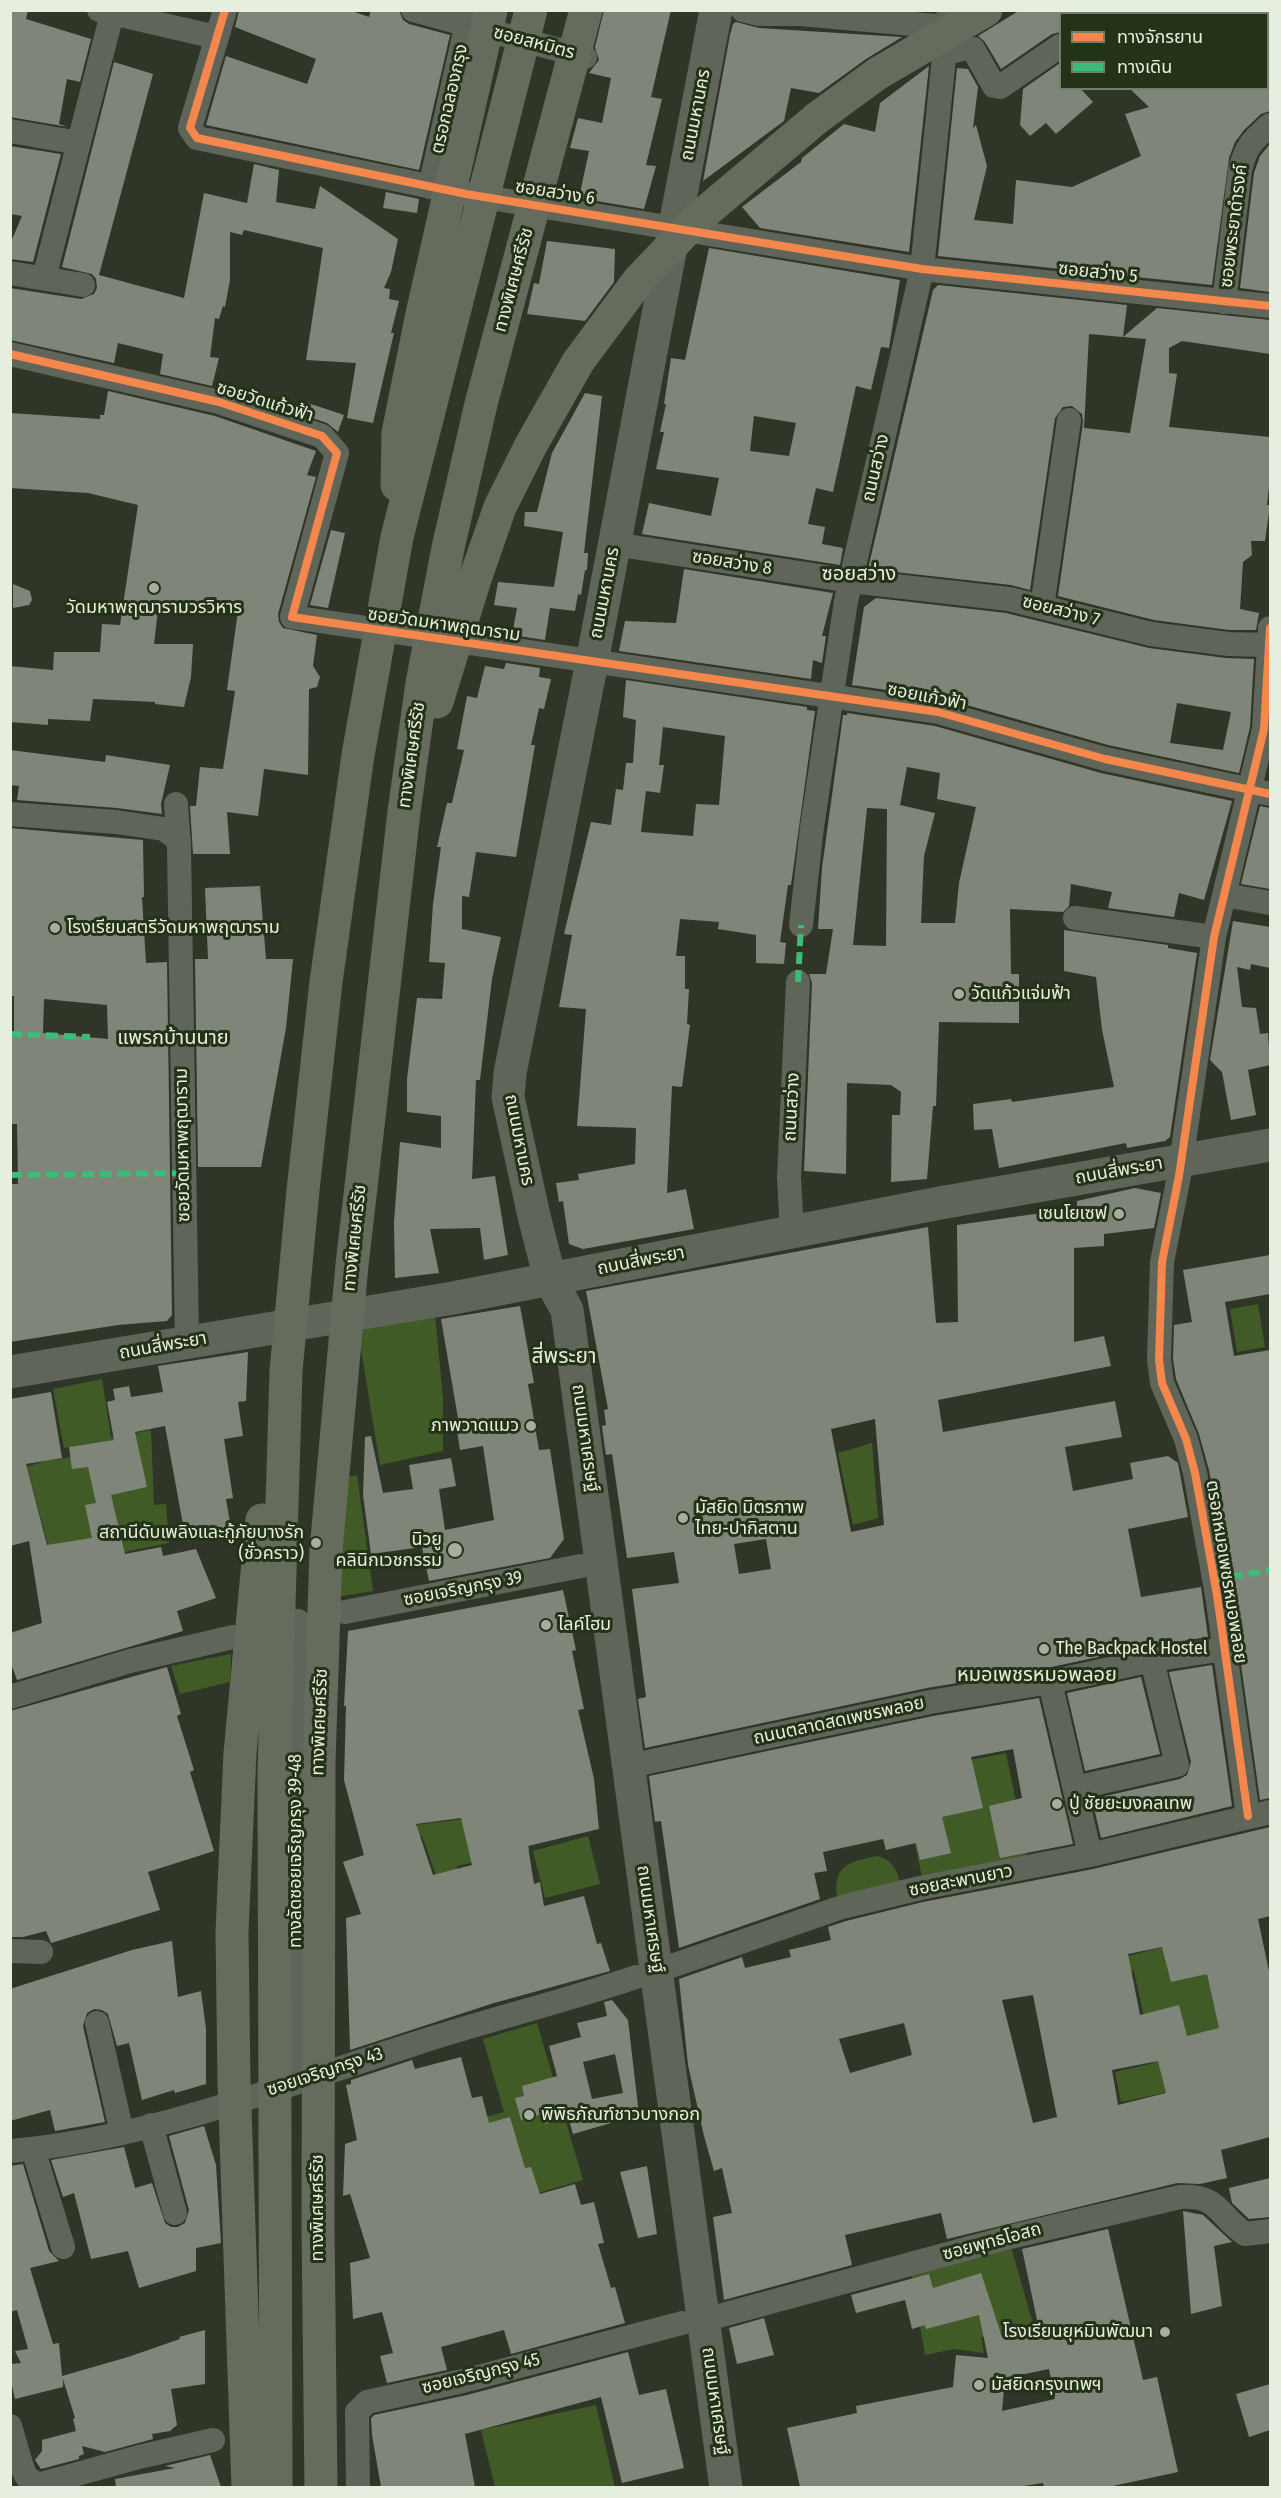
<!DOCTYPE html>
<html>
<head>
<meta charset="utf-8">
<style>
  body { margin:0 }
  #map { position:relative; width:1281px; height:2498px; overflow:hidden; background:#2f3628; font-family:"Fira Sans Condensed","Noto Sans Thai",sans-serif }
  canvas { display:block }
  .frame { position:absolute; inset:0; border:12px solid #e6efdf; pointer-events:none }
  .legend { position:absolute; left:1059px; top:12px; width:210px; height:78px; box-sizing:border-box; background:#243218; border:2px solid #727e68; margin:0; padding:8px 10px; list-style:none; font-size:18px; color:#e6efdf }
  .legend li { display:flex; align-items:center; gap:12px; height:30px }
  .legend b { width:30px; border:2px solid #727e68 }
</style>
</head>
<body>
<div id="map">
<canvas width="1281" height="2498"></canvas>
<div class="frame"></div>
<ul class="legend">
<li><b style="height:8px;background:#f5874c"></b>ทางจักรยาน</li>
<li><b style="height:8px;background:#3abd76"></b>ทางเดิน</li>
</ul>
</div>
<script>
const ctx = document.querySelector('canvas').getContext('2d');
ctx.lineJoin = 'round';
function fillPath(path, color) {
  ctx.fillStyle = color;
  ctx.fill(path, 'evenodd');
}
function trace(path, color, width, dash) {
  ctx.strokeStyle = color;
  ctx.lineWidth = width;
  ctx.lineCap = dash ? 'butt' : 'round';
  ctx.setLineDash(dash || []);
  ctx.stroke(path);
}
function label(font, color, halo, rows, align = 'center') {
  ctx.font = font + ' "Fira Sans Condensed","Noto Sans Thai",sans-serif';
  ctx.lineWidth = 6;
  ctx.setLineDash([]);
  ctx.textBaseline = 'middle';
  ctx.strokeStyle = halo;
  ctx.fillStyle = color;
  for (const [text, x, y, turn = 0] of rows) {
    ctx.save();
    ctx.translate(x, y);
    ctx.rotate((+turn || 0) * Math.PI / 180);
    ctx.textAlign = isNaN(turn) ? turn : align;
    if (halo) ctx.strokeText(text, 0, 0);
    ctx.fillText(text, 0, 0);
    ctx.restore();
  }
}
const green = new Path2D(`
  M1258 1304 1265 1347 1237 1352 1230 1309Z
  M435 1315 443 1398V1451L380 1465 358 1331Z
  M102 1379 111 1437 151 1430 154 1505 166 1504 169 1543 100 1557 48 1545 27 1467 44 1461 71 1457 86 1444 64 1448 53 1389Z
  M872 1443 878 1518 853 1525 838 1453Z
  M357 1475 373 1591 336 1597 338 1479Z
  M231 1654 230 1682 180 1694 171 1666Z
  M1006 1753 1027 1856 922 1877 900 1774Z
  M514 1792 530 1850 457 1866 458 1874 437 1878 422 1836 364 1853 358 1832 480 1817Z
  M588 1836 600 1884 545 1898 533 1851Z
  M877 1856C892 1860 896 1868 900 1882L837 1896C833 1864 850 1862 877 1856Z
  M1199 1938 1209 1975 1226 2061 1169 2092 1121 2102 1115 2072 1154 2063 1134 1971 1112 1976 1108 1961Z
  M537 2023 583 2180 478 2210 454 2126 504 2112 483 2039Z
  M1011 2247 1034 2327 981 2337 984 2353 954 2349 925 2355 911 2272Z
  M596 2405 615 2487H495L481 2430Z`);
const building = new Path2D(`
  M10 10H28L26 19 91 39 80 82 67 79 59 124 68 127 10 117Z
  M239 10H349L369 17 371 10H399L403 20 409 24 450 35 419 170 206 125 226 56 307 84 316 59 235 27Z
  M604 10H671L651 97 662 99 646 165 656 166 644 209 579 198 589 151 570 148 578 118 602 123 611 78 589 73 599 60 595 47Z
  M1020 10H1060V32L1052 34 1001 69 985 42 978 36Z
  M736 22 759 28 902 37 866 59 819 93 791 88 784 121 703 181 730 35 733 24Z
  M114 62 153 74 99 275 184 298 204 193 247 203 254 164 279 170 276 202 315 209 320 186 398 239 391 272 384 288 390 289 389 299 399 301 391 333H394L373 423 347 418 356 363 306 360 323 248 244 230 242 235 230 232V280L225 307 223 306 219 319 215 318 210 357 219 358 212 386 160 374 163 354 118 343 114 363 10 340V288L81 299 94 294 97 288 96 279 92 274 62 267Z
  M1060 63V88H1080L1093 102 1056 134 1046 123 1030 136 1020 125 1023 89Z
  M929 66 909 252 760 228 742 207 801 162 802 158 844 124 875 132 880 103Z
  M957 68 968 69 978 87 973 128 976 125 987 166 974 220 1013 224 1016 180 1072 187 1141 156 1125 114 1149 107 1129 88H1270V111L1261 114 1244 130 1235 142 1229 158 1212 285 938 256Z
  M1270 144V292L1240 288 1254 173 1260 156Z
  M10 146 61 154 33 262 10 259V244L22 216 10 214Z
  M386 192 419 199 417 213 383 208Z
  M547 241 615 249 614 282 585 321 527 314 534 283 539 284Z
  M709 248 900 280 889 348 881 347 871 390 856 386 833 492 816 488 808 524 825 527 822 544 843 548 840 565 642 534 649 503 711 516 719 478 656 469 664 432H660L666 404H664L671 358 685 360ZM754 416 796 423 789 456 750 451Z
  M938 285 1127 305 1123 337 1089 334 1084 428 1130 433 1146 339 1123 337 1157 308 1270 320V354L1182 341 1169 348V373L1177 374 1169 427 1270 437V477L1267 505H1270L1265 541H1251L1252 555 1243 562 1240 609 1259 613 1256 630H1229L1154 620 1058 596 1083 422 1082 414 1072 406 1063 407 1055 418 1030 590 1011 585 868 569 933 290Z
  M108 391 215 416 316 451 307 475 316 477 278 614 279 622 283 628 317 635 313 666 320 677 317 687 309 689 308 775 264 769 258 816 227 812 230 854H193L190 806H196L200 767 223 769 235 691 227 690 238 611 159 602 154 644H193L191 677 184 707 155 704V702L93 699 90 721 48 719V725L10 722V666L53 670 54 652H100L102 624 120 625 138 505 88 493 10 488V413L100 419V415H104Z
  M585 393 602 396 584 553H588L587 570H585L581 595 578 594 575 611 550 608 545 640 512 635 517 608 494 605 498 582 554 587 563 532 524 526 525 512H537L552 453Z
  M308 403 344 415 338 432 327 423 303 415Z
  M331 530 345 533 328 608 310 605Z
  M684 569 833 593 822 636H826L822 663 813 660 811 679 619 651 625 621 676 623Z
  M13 584 30 591 32 600 29 605 13 608Z
  M876 598 1006 613 1149 648 1226 658 1254 659 1250 727 1239 773 1108 745 942 698 852 685 864 607ZM1177 703 1231 712 1223 750 1170 743Z
  M506 663 540 668 539 677 551 679 544 709 539 708 531 745H535L516 857 476 852 469 897 462 896V929L501 937 492 979 480 1080H476L472 1179 495 1176 508 1255 484 1260 480 1228 430 1229 439 1273 395 1278 394 1222 400 1142 441 1148V1116L407 1112V1079L417 998 442 999 445 963 429 962 433 904 441 847H437L447 803H452L464 750 457 749 467 696 477 698 485 666 504 669Z
  M626 680 807 707V710L815 711 791 885H788L780 942 786 943 784 964 756 963V935L718 929 719 922 680 919 676 956H685V989H689L687 1024 690 1025 682 1087 672 1086 667 1193 686 1189 694 1229 583 1249 569 1244 563 1201 559 1202 556 1183 579 1180 578 1174 635 1164 636 1128 577 1126 586 1009 559 1007 572 935 564 934 591 822 611 825 616 789 623 790 626 763H633L636 720 623 717ZM663 727 725 736 719 805 696 804 693 836 641 832 646 791 660 793 664 765H659Z
  M847 713 935 726 1101 773 1232 801 1204 900 1179 893 1174 917 1108 908 1112 892 1071 884 1069 906 1063 912 1010 909 1011 974H1019V1023L939 1022 936 1106H933L927 1179 891 1182 892 1115H900L901 1092 891 1085 847 1083 846 1174 804 1171 812 983 809 974H826L833 929H818L822 868 843 715H847ZM907 767 940 773 937 799 976 807 959 883 955 923H921L924 856 935 813 900 805ZM867 808 887 809 886 946 853 945Z
  M10 750 105 762 106 755 170 765 161 804 162 814 117 808 17 800 19 786 10 785Z
  M1260 806 1270 808V889L1241 884Z
  M10 828 143 840 144 897H142L146 963 167 962 172 1315 167 1321 118 1325 10 1342V1184H18L17 1124H10L12 1035H14V996H10ZM44 999 107 1005 108 1039 43 1033Z
  M260 886 266 959H293L286 1028 261 1167H198L195 959H208L205 888Z
  M1233 921 1270 927V968L1251 964 1250 970 1237 967 1242 1007 1256 1008 1260 1034 1268 1033 1270 1065 1248 1070 1256 1115 1231 1120 1222 1072 1210 1060Z
  M1064 930 1168 945V948L1197 953 1170 1137 1165 1141 1127 1148 1126 1143 999 1168 992 1129 974 1130 973 1104 1011 1099 1012 1102 1114 1087 1102 1030 1096 977 1064 971Z
  M1135 1188 1161 1193 1154 1228 1104 1234V1246L1074 1248V1342L1104 1336 1111 1366 938 1400 943 1432 1115 1401 1122 1437 1065 1447 1073 1491 1133 1479 1130 1463 1168 1456 1178 1463 1188 1517 1128 1529 1141 1597 1201 1587 1208 1637 1149 1646 1047 1668 927 1688 645 1748 638 1699 646 1697 632 1589 679 1583 674 1552 627 1558 612 1454 606 1455 605 1449 602 1426 606 1425 604 1410 608 1409 586 1291 928 1227 936 1323 958 1322 957 1225 1077 1208V1201ZM875 1419 884 1525 851 1532 831 1429ZM766 1539 771 1569 739 1574 734 1544Z
  M1270 1255V1294L1225 1302 1234 1356 1270 1350V1798L1260 1800 1231 1593 1209 1470 1199 1434 1176 1379 1173 1359 1174 1325 1192 1322 1183 1270Z
  M520 1306 534 1383 528 1384 539 1450 550 1449 564 1539 550 1558 429 1581 422 1547 371 1554 363 1495 365 1437 371 1436 383 1493 413 1489 409 1465 451 1458 456 1486 439 1489 445 1530 494 1520 483 1446 460 1450 456 1424H459L441 1319Z
  M248 1352 246 1401 238 1402 243 1436 224 1439 233 1498 226 1499 232 1534 186 1541 165 1426 135 1432 147 1487 111 1495 125 1554 161 1547 163 1556 196 1549 216 1598 177 1611 183 1631 17 1680 10 1661V1633L42 1623 29 1541 10 1546V1399L51 1392 62 1458 26 1464 47 1545 92 1538 85 1505 96 1503 88 1467 72 1469 69 1447 114 1440 107 1402 115 1400 113 1389 129 1386 131 1397 163 1392 158 1366Z
  M563 1590 576 1650 572 1651 584 1709 578 1710 594 1779 599 1829 528 1846 534 1884 540 1882 544 1906 584 1896 597 1944 601 1943 610 1971 494 2003 350 2050 346 1918 361 1914 343 1862 364 1855 344 1780 346 1706H344L348 1631ZM461 1818 472 1865 433 1875 416 1824Z
  M1212 1665 1232 1806 1101 1838 1092 1799 1180 1779 1187 1775 1191 1762 1169 1672Z
  M167 1667 181 1714 177 1716 194 1770 190 1772 214 1851 148 1872 160 1910 51 1943 46 1931 23 1937H10V1711Z
  M1141 1677 1160 1754 1085 1771 1067 1693Z
  M1039 1698 1073 1844 1000 1858 989 1806 1022 1798 1013 1749 971 1757 983 1808 942 1817 951 1853 920 1860 916 1843 886 1850 883 1839 823 1852 827 1871 814 1873 820 1899 679 1948 661 1821 655 1822 649 1776 933 1716Z
  M1270 1827V1916L1258 1919 1270 1976V2137L1221 2150 1227 2178 1200 2184 1177 2183 947 2239 941 2213 845 2235 852 2265 724 2300 713 2217 732 2213 722 2168 714 2171 704 2136 688 2065 679 1979 742 1957 745 1968 791 1957 789 1950 831 1940 828 1927 846 1921 923 1902 1093 1869ZM1162 1947 1171 1982 1207 1974 1219 2028 1187 2036 1179 2005 1140 2015 1128 1954ZM1033 1995 1057 2117 1033 2123 1002 2000ZM904 2023 912 2055 850 2073 839 2039ZM1158 2061 1166 2093 1118 2105 1112 2070Z
  M172 1941 178 1997 201 1991 206 2029V2084L175 2093 174 2090 142 2100 129 2043 117 2046 108 2014 102 2010 94 2009 87 2013 83 2026 105 2122 55 2131 50 2110 10 2121V1989L132 1950Z
  M612 2000 628 2020 639 2115 573 2134 568 2117 545 2124 542 2114 521 2120 515 2098 524 2096 522 2086 557 2076 549 2046 581 2037 577 2023 607 2016 604 2002ZM615 2054 623 2093 592 2099 583 2062Z
  M461 2057 472 2098 482 2096 489 2123 510 2117 525 2168 531 2167 540 2194 575 2184 581 2205 594 2202 604 2243 598 2244 611 2288 615 2287 625 2323 511 2354 504 2330 441 2347 447 2370 387 2383 380 2356 393 2353 382 2312 353 2319 350 2263 370 2258 350 2194 343 2196 345 2144 357 2140 346 2085 351 2084V2080L412 2060 415 2069Z
  M204 2126 216 2165 221 2243 196 2248V2271L139 2288 128 2251 91 2259 74 2193 63 2197 51 2160 124 2147 135 2188 152 2183 165 2223 171 2227H178L185 2223 189 2210 169 2136Z
  M23 2164 49 2251 59 2261 30 2268 53 2344 59 2343 62 2376 128 2357 180 2339 179 2337 205 2330V2384L171 2389 177 2425 170 2431 152 2434 153 2439 105 2452 82 2446 84 2454 79 2456V2459L41 2469 35 2460 42 2451V2440L76 2431 73 2419 75 2418 63 2379V2387L15 2399 10 2376V2364L21 2363 15 2351 28 2349 17 2310 10 2312V2166Z
  M647 2166 657 2234 638 2238 620 2172Z
  M1270 2178V2217L1249 2219 1232 2203 1229 2188Z
  M1183 2211 1203 2215 1232 2242 1214 2246 1222 2306 1191 2314Z
  M1108 2229 1143 2380 1157 2377 1178 2472 1108 2487H1044L1043 2483 1017 2487H800L787 2428 857 2413 856 2406 953 2387 956 2355 988 2358 979 2315 926 2329 925 2325 912 2329 905 2300 856 2313 851 2295 929 2274 933 2288 981 2273 1002 2337 1039 2329 1022 2249ZM1049 2369 1055 2399 1002 2411 1005 2378Z
  M764 2318 774 2355 737 2364 729 2328Z
  M628 2352 639 2395 666 2389 684 2468 622 2483 601 2397 465 2434 475 2487H381L372 2435 371 2418 374 2415 467 2395Z
  M1270 2384V2430L1249 2437 1236 2394Z
  M210 2455 221 2487H116L115 2479 175 2468 165 2466Z`);
const minor = new Path2D(`
  M99 10 216 37
  M225 10 190 128 197 138 466 194 922 269 1270 306
  M413 10 585 57
  M743 10 759 14H800L947 27
  M1109 14 1113 10
  M1268 20 1270 24
  M944 54 965 48 973 49 994 86 1000 87 1060 46
  M10 131 79 143
  M430 187 470 10
  M10 273 83 285
  M44 278 112 14
  M1224 302 1240 170C1246 146 1252 141 1270 125
  M10 354 219 402 322 436 337 453 292 617 938 712 1105 759 1270 794
  M614 544 851 581 1009 599 1151 634 1228 644 1270 645
  M1042 607 1069 420
  M176 804 179 848 187 1342
  M10 814 116 822 164 829 179 840
  M1224 895 1270 903
  M1075 918 1214 937
  M801 925 812 827 846 601 922 269 949 10
  M792 1232 789 1178 798 982
  M345 1612 581 1566
  M1050 1682 1090 1855
  M10 1697 130 1661 233 1637
  M629 1766 930 1702 1050 1682 1152 1660 1224 1649
  M1075 1788 1177 1765 1152 1660
  M1248 1816 1217 1595 1195 1473 1186 1439 1162 1383 1159 1360 1162 1262 1179 1176 1214 937 1264 729 1270 628
  M10 1951 41 1952
  M657 1971 842 1907 920 1888 1090 1855 1270 1812
  M97 2023 122 2133
  M295 2082 298 1621
  M151 2125 175 2213
  M33 2149 63 2247
  M10 2151C144 2140 286 2085 414 2044 487 2020 563 2002 636 1977
  M704 2320 1010 2237 1180 2197C1220 2195 1217 2215 1245 2234L1270 2231
  M10 2426 19 2457
  M10 2459 19 2457C24 2472 24 2481 41 2484L139 2457 213 2440
  M358 2488 357 2412 367 2402 463 2381 682 2323`);
const secondary = new Path2D(`
  M716 10 592 662 510 1073 508 1097 534 1216 550 1279 567 1310 726 2488
  M10 1372 453 1298 940 1203 1270 1145`);
const motorway = new Path2D(`
  M397 485 398 433 422 314 491 10
  M437 702 475 579 500 507 531 445 578 362 638 281 697 219 817 118 877 74 986 10
  M248 2488 234 2081 232 1932 240 1753 262 1520
  M276 2488 274 1772 286 1371 303 1190 326 982 358 755 397 537 531 10
  M321 2488 318 2227 319 1761 326 1550 352 1265 404 812 422 683 448 548 481 404 586 10`);
const quiet = new Path2D(`
  M798 982 801 925
  M10 1034 90 1037
  M10 1175 183 1173
  M1213 1580 1270 1570`);
const cycleway = new Path2D(`
  M225 10 190 128 197 138 466 194 922 269 1270 306
  M10 354 219 402 322 436 337 453 292 617 938 712 1105 759 1270 794
  M1248 1816 1217 1595 1195 1473 1186 1439 1162 1383 1159 1360 1162 1262 1179 1176 1214 937 1264 729 1270 628`);
const markers = [
  [154,588,6,"#a6ae9f"],
  [55,928,6,"#a6ae9f"],
  [959,994,6,"#a6ae9f"],
  [1119,1214,6,"#a6ae9f"],
  [531,1426,6,"#a6ae9f"],
  [683,1518,6,"#a6ae9f"],
  [316,1543,6,"#a6ae9f"],
  [455,1550,8,"#a6ae9f"],
  [546,1625,6,"#a6ae9f"],
  [1044,1649,6,"#a6ae9f"],
  [1057,1804,6,"#a6ae9f"],
  [529,2115,6,"#a6ae9f"],
  [1165,2332,6,"#a6ae9f"],
  [979,2385,6,"#a6ae9f"]
];
const streetNames = [
  ["ซอยสหมิตร",534,43,15],
  ["ตรอกฉลองกรุง",450,99,-77],
  ["ถนนมหานคร",696,115,-79],
  ["ซอยสว่าง 6",555,193,9],
  ["ซอยพระยาดำรงค์",1234,226,-83],
  ["ซอยสว่าง 5",1098,273,6],
  ["ทางพิเศษศรีรัช",514,280,-75],
  ["ซอยวัดแก้วฟ้า",265,402,17],
  ["ถนนสว่าง",876,468,-77],
  ["ซอยสว่าง 8",732,563,9],
  ["ถนนมหานคร",605,593,-79],
  ["ซอยสว่าง 7",1061,611,14],
  ["ซอยวัดมหาพฤฒาราม",444,625,8],
  ["ซอยแก้วฟ้า",927,697,11],
  ["ทางพิเศษศรีรัช",412,755,-82],
  ["ถนนสว่าง",792,1107,-87],
  ["ถนนมหานคร",519,1140,79],
  ["ซอยวัดมหาพฤฒาราม",183,1145,-91],
  ["ถนนสี่พระยา",1119,1171,-10],
  ["ทางพิเศษศรีรัช",355,1238,-84],
  ["ถนนสี่พระยา",641,1261,-11],
  ["ถนนสี่พระยา",163,1346,-10],
  ["ถนนมหาเศรษฐ์",585,1438,82],
  ["ตรอกหมอเพชรหมอพลอย",1226,1572,81],
  ["ซอยเจริญกรุง 39",463,1589,-11],
  ["ถนนตลาดสดเพชรพลอย",839,1721,-12],
  ["ทางพิเศษศรีรัช",320,1722,-88],
  ["ทางลัดซอยเจริญกรุง 39-48",296,1851,-90],
  ["ซอยสะพานยาว",961,1881,-11],
  ["ถนนมหาเศรษฐ์",650,1919,82],
  ["ซอยเจริญกรุง 43",325,2072,-18],
  ["ทางพิเศษศรีรัช",318,2208,-90],
  ["ซอยพุทธโอสถ",992,2242,-15],
  ["ซอยเจริญกรุง 45",481,2374,-14],
  ["ถนนมหาเศรษฐ์",715,2401,82]
];
const poiNames = [
  ["วัดมหาพฤฒารามวรวิหาร",154,608,"center"],
  ["โรงเรียนสตรีวัดมหาพฤฒาราม",67,928],
  ["วัดแก้วแจ่มฟ้า",971,994],
  ["เซนโยเซฟ",1107,1214,"right"],
  ["ภาพวาดแมว",519,1426,"right"],
  ["มัสยิด มิตรภาพ",695,1508],
  ["ไทย-ปากิสตาน",695,1529],
  ["สถานีดับเพลิงและกู้ภัยบางรัก",304,1533,"right"],
  ["(ชั่วคราว)",304,1554,"right"],
  ["นิวยู",442,1540,"right"],
  ["คลินิกเวชกรรม",442,1561,"right"],
  ["ไลค์โฮม",558,1625],
  ["The Backpack Hostel",1056,1649],
  ["ปู่ ชัยยะมงคลเทพ",1069,1804],
  ["พิพิธภัณฑ์ชาวบางกอก",541,2115],
  ["โรงเรียนยุหมินพัฒนา",1153,2332,"right"],
  ["มัสยิดกรุงเทพฯ",991,2385]
];
const neighbourhoodNames = [
  ["ซอยสว่าง",859,574],
  ["แพรกบ้านนาย",173,1038],
  ["หมอเพชรหมอพลอย",1037,1675]
];
const quarterNames = [
  ["สี่พระยา",564,1357]
];
fillPath(green, '#415b27');
fillPath(building, '#7f8679');
trace(minor, '#60655a', 24);
trace(secondary, '#60655a', 33);
trace(motorway, '#656c5e', 33);
trace(quiet, '#3abd76', 6, [12, 6]);
trace(cycleway, '#f5874c', 8);
for (const [x, y, r, color] of markers) {
  const dot = new Path2D();
  dot.arc(x, y, r, 0, 2 * Math.PI);
  ctx.fillStyle = color;
  ctx.fill(dot);
  trace(dot, '#243218', 2);
}
label('18px', '#e6efdf', '#243218', streetNames);
label('18px', '#e6efdf', '#243218', poiNames, 'left');
label('20px', '#e6efdf', '#243218', neighbourhoodNames);
label('21px', '#e6efdf', '#243218', quarterNames);
</script>
</body>
</html>
